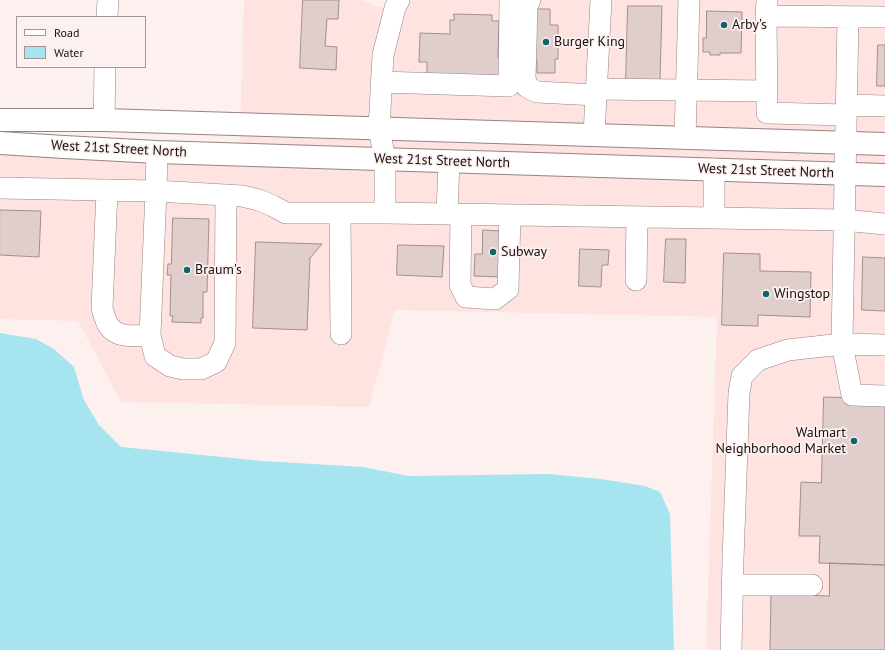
<!DOCTYPE html>
<html>
<head>
<meta charset="utf-8">
<style>
  body { margin:0 }
  #map { position:relative; width:885px; height:650px; overflow:hidden; background:#fdf1f0; font-family:"PT Sans",sans-serif }
  canvas { display:block }
  .legend { position:absolute; left:16px; top:16px; width:130px; height:52px; box-sizing:border-box; background:#fdf1f0; border:1px solid #a19796; margin:0; padding:5px 7px; list-style:none; font-size:12px; color:#171110 }
  .legend li { display:flex; align-items:center; gap:8px; height:20px }
  .legend b { width:20px; border:1px solid #a19796 }
</style>
</head>
<body>
<div id="map">
<canvas width="885" height="650"></canvas>
<ul class="legend">
<li><b style="height:5px;background:#fff"></b>Road</li>
<li><b style="height:11px;background:#a6e4ef"></b>Water</li>
</ul>
</div>
<script>
const ctx = document.querySelector('canvas').getContext('2d');
ctx.lineJoin = 'round';
function fillPath(path, color) {
  ctx.fillStyle = color;
  ctx.fill(path, 'evenodd');
}
function trace(path, color, width, dash) {
  ctx.strokeStyle = color;
  ctx.lineWidth = width;
  ctx.lineCap = dash ? 'butt' : 'round';
  ctx.setLineDash(dash || []);
  ctx.stroke(path);
}
function label(font, color, halo, rows, align = 'center') {
  ctx.font = font + ' "PT Sans",sans-serif';
  ctx.lineWidth = 3.5;
  ctx.setLineDash([]);
  ctx.textBaseline = 'middle';
  ctx.strokeStyle = halo;
  ctx.fillStyle = color;
  for (const [text, x, y, turn = 0] of rows) {
    ctx.save();
    ctx.translate(x, y);
    ctx.rotate((+turn || 0) * Math.PI / 180);
    ctx.textAlign = isNaN(turn) ? turn : align;
    if (halo) ctx.strokeText(text, 0, 0);
    ctx.fillText(text, 0, 0);
    ctx.restore();
  }
}
const built = new Path2D(`
  M244 0H361L403 15 410 0H885V650H706L717 317 395 310 369 407 121 402 78 321 0 319V152L239 165Z`);
const water = new Path2D(`
  M0 333 36 339 54 349 74 367 84 400 99 425 121 447 263 461 363 467 409 476 548 474 601 479 645 486 660 492 670 514 674 650H0Z`);
const building = new Path2D(`
  M303 0H339L338 19H327L325 46 337 47 336 70 300 68Z
  M628 6H662L660 81H626Z
  M536 9H550V25H558V59H555V73H537V61H535Z
  M707 11 742 12 741 53H720V55H710V52H703V38H706Z
  M454 14 492 15V21H499L498 58H503V77L427 75V62H419L420 33 450 34V20H454Z
  M878 45H885V86H877Z
  M0 210 41 211 39 257 0 255Z
  M173 218 209 219 207 292H203V318H201V323L172 322 173 316H170L171 275H167L168 264H171Z
  M483 230 501 231 503 277 474 276 475 254H482Z
  M666 239H686L685 283 664 282Z
  M256 242 322 244 310 258 307 330 253 328Z
  M398 245 444 246 442 277 397 275Z
  M580 249 609 250 608 265H602L601 287 579 286Z
  M724 253 760 254V271L811 272 810 317 758 315V326L722 325Z
  M863 257 885 258V311L862 310Z
  M824 397 885 399V565L819 563 820 536H799L801 482 821 483Z
  M830 563 885 565V650H770L771 594 829 596Z`);
const minor = new Path2D(`
  M530 0 527 6 525 78 527 87 537 92 596 95
  M767 0 766 16 885 17
  M766 16 767 113 846 115
  M107 17 108 0
  M848 17 842 344 885 345
  M381 82 509 86 510 0
  M597 89 767 91
  M847 105 885 106
  M104 120 105 67
  M594 135 601 0
  M685 138 689 0
  M157 152 156 191 242 196 259 200 273 206 286 213H385V159L379 129 383 55 395 8 399 0
  M0 188 156 191 150 335 155 356 170 366 183 369H201L216 362 225 343 226 195
  M107 190 102 308C103 313 105 318 107 323 115 339 135 336 150 335
  M340 213 341 334
  M385 213 844 220 885 224
  M447 214 449 161
  M461 214 460 285 466 297 495 299 508 289 510 215
  M714 218V169
  M636 280 637 217
  M732 585H812
  M731 650 733 559 739 393 742 376 758 360 788 350 842 344 852 395 885 396`);
const major = new Path2D(`
  M0 120H104L885 144
  M0 143 64 147 157 152 885 175`);
const markers = [
  [724,25,4,"#15626d"],
  [546,42,4,"#15626d"],
  [493,252,4,"#15626d"],
  [187,270,4,"#15626d"],
  [766,294,4,"#15626d"],
  [854,441,4,"#15626d"]
];
const poiNames = [
  ["Arby's",732,25],
  ["Burger King",554,42],
  ["Subway",501,252],
  ["Braum's",195,270],
  ["Wingstop",774,294],
  ["Walmart",846,433,"right"],
  ["Neighborhood Market",846,449,"right"]
];
const streetNames = [
  ["West 21st Street North",119,149,3],
  ["West 21st Street North",442,161,2],
  ["West 21st Street North",766,171,2]
];
fillPath(built, '#ffe3e1');
fillPath(water, '#a6e4ef');
fillPath(building, '#e0cecd');
trace(building, '#a1908e', 1);
trace(minor, '#958483', 22);
trace(major, '#958483', 24);
trace(minor, '#fff', 21);
trace(major, '#fff', 22);
for (const [x, y, r, color] of markers) {
  const dot = new Path2D();
  dot.arc(x, y, r, 0, 2 * Math.PI);
  ctx.fillStyle = color;
  ctx.fill(dot);
  trace(dot, '#fdf1f0', 1.5);
}
label('14px', '#171110', '#fdf1f0', poiNames, 'left');
label('14px', '#171110', '#fdf1f0', streetNames);
</script>
</body>
</html>
